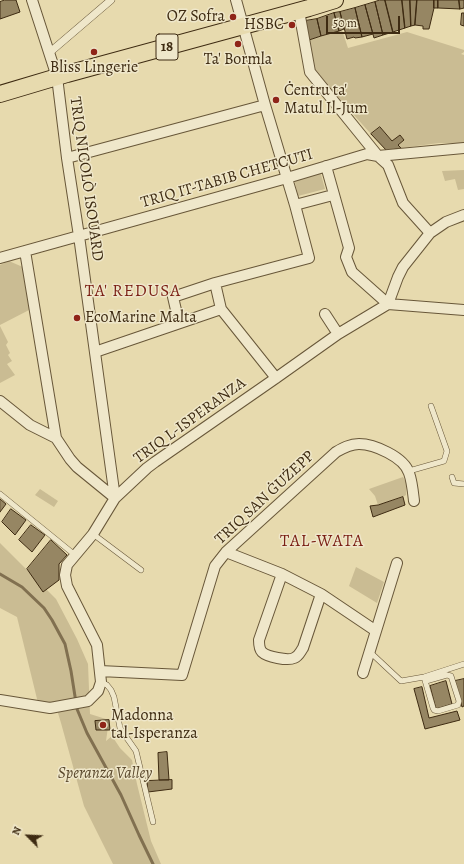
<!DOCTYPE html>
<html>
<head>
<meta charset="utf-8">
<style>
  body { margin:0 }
  #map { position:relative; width:464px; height:864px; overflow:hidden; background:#e7daae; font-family:Alegreya,serif }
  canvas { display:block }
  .north { position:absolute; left:8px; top:816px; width:40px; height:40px; -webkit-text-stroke:3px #efe7ca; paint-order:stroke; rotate:294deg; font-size:11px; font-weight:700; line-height:16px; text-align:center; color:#3e2b12 }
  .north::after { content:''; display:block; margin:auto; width:14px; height:18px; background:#3e2b12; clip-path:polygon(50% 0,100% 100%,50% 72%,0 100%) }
  .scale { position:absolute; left:326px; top:16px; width:74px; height:18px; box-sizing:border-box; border:2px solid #3e2b12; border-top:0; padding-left:5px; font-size:12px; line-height:14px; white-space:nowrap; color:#3e2b12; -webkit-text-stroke:3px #efe7ca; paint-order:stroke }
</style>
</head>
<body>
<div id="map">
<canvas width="464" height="864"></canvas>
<div class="north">N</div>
<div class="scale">50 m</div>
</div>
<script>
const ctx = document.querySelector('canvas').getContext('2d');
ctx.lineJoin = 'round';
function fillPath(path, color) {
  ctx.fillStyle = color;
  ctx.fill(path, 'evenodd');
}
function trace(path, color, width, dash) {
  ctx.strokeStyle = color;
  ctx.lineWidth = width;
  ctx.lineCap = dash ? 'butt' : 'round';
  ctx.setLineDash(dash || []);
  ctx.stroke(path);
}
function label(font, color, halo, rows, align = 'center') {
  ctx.font = font + ' Alegreya,serif';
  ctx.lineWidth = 3;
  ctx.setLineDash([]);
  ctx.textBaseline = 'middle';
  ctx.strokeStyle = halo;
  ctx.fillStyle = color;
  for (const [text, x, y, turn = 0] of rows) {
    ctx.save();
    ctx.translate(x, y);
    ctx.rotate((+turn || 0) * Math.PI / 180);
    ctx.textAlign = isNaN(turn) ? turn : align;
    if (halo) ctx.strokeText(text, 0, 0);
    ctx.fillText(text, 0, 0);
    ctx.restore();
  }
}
const green = new Path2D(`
  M342 30 348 48 407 32 464 50V52L461 54 464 55V143H439L401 148 398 145 404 140 400 135 392 141 380 127 371 134 315 72 309 40Z
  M464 170V189L458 190 455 179 445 181 442 171Z
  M320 171 325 189 298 196 294 178Z
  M9 261 25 268 31 309 0 325V265Z
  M0 326 8 342 6 345 10 353 8 355 12 361 7 364 15 375 0 383Z
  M403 477 407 484 406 495 403 497 378 505 375 496 369 489Z
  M40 489 58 501 54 507 35 495Z
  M0 543 56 599 77 639 88 664 90 714 109 720 106 741 112 736 120 748 132 760 137 784 151 841 161 864H113L84 806 61 723 55 703H38L17 617 0 608Z
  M356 567 384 582 377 603 349 586Z`);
const stream = new Path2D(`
  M0 574 22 587 44 608 52 620 65 644 71 671 77 709 87 733 121 795 139 835 153 864`);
const building = new Path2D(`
  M5 0H16L20 12 0 19V2Z
  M380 0H385L393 32 383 35 375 2Z
  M385 0H402L405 28 393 32Z
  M402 0H410L411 26 405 28Z
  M410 0H417L415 25 411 26Z
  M417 0H434V8L429 29H423V26L415 25Z
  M434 0H438V8H434Z
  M438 0H459L460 9 438 8Z
  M459 0H464V8L460 9Z
  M375 2 383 35 374 38 365 5Z
  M365 5 373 34 362 37 355 8Z
  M355 8 362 37 355 38 354 37 347 39 340 12Z
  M340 12 344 29 339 31 334 13Z
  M334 13 339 31 321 36 317 19Z
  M462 13H464V26L461 25Z
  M317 19 321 36 309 40 305 21Z
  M380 127 392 141 400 135 404 140 398 145 401 148 387 151 371 134Z
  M403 497 405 505 373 517 370 506 378 505Z
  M0 499 6 504 0 512Z
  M11 509 26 520 15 535 2 522Z
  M31 525 45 535 32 552 19 540Z
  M51 540 67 555 59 564V580L43 592 27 569Z
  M464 679V706L462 707 455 681Z
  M446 681 452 704 436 709 430 686Z
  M422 687 429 718 457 711 460 720 425 729 414 689Z
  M109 720 110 730H96L95 721Z
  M167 752 169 780H159L158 753Z
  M172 780V789L148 792 147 781Z`);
const service = new Path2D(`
  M409 471 444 461 447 451 431 406
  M452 477 454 483 464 484
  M0 494 75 555
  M93 534 141 570
  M370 652 401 681 424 677 464 664
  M424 677 433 708 434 710 438 711 458 705 459 701 451 676 447 675 426 681
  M101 682 107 685 111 690 114 697 120 728 124 734 136 751 153 822`);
const pedestrian = new Path2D(`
  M49 53 111 0`);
const minor = new Path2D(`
  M32 0 57 77 67 158 79 236 115 498
  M299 11 310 72 378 156 388 165 403 203 430 233
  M67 158 265 105
  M326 166 349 248 346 257 352 272 388 304 398 277 403 267 430 233 446 222 464 215
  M295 205 333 195
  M25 251 56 438
  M0 258 287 178 367 154 378 156 464 148
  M215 283 221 309 276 378
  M325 314 338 334
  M179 323 173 297 215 283 309 258 295 205 265 105 236 0
  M95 352 221 309
  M0 401 30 425 56 438 70 459 77 467 115 498
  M226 552 282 574 321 594 376 631
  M282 574 259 640C259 644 259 649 262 652 267 657 288 661 294 658 299 656 300 652 303 648L321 594
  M100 671 182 675 215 566 226 552 336 452C343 448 350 444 359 444 374 444 404 457 409 473 412 481 413 492 414 501
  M363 673 397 563
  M0 700 50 708 88 701 98 691 101 682 97 645 67 586 65 575 67 565 93 534 115 498 147 468 155 462 276 378 338 334 388 304 464 310`);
const primary = new Path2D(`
  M0 94 67 74 309 8 335 0`);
const markers = [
  [233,17,4,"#8f2418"],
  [292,25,4,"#8f2418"],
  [238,44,4,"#8f2418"],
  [94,52,4,"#8f2418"],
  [276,100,4,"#8f2418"],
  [77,318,4,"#8f2418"],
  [103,725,4,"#8f2418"]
];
const shields = [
  [167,47,22]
];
const shieldNames = [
  ["18",167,47]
];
const poiNames = [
  ["OZ Sofra",225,17,"right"],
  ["HSBC",284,25,"right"],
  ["Ta' Bormla",238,60,"center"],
  ["Bliss Lingerie",94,68,"center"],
  ["Ċentru ta'",284,91],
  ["Matul Il-Jum",284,109],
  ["EcoMarine Malta",85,318],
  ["Madonna",111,716],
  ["tal-Isperanza",111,734]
];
const streetNames = [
  ["TRIQ NICOLÒ ISOUARD",86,179,82],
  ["TRIQ IT-TABIB CHETCUTI",227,179,-16],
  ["TRIQ L-ISPERANZA",190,421,-36],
  ["TRIQ SAN ĠUŻEPP",265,498,-43]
];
const parkNames = [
  ["Speranza Valley",105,774]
];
const neighbourhoodNames = [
  ["TA' REDUSA",133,292],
  ["TAL-WATA",322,542]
];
fillPath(green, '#cabc93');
trace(stream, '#817050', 3);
fillPath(building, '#968663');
trace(building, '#3e2b12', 1);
trace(service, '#685739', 6);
trace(pedestrian, '#685739', 8);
trace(minor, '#685739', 12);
trace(primary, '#3e2b12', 18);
trace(service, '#efe7ca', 5);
trace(pedestrian, '#efe7ca', 7);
trace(minor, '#efe7ca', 10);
trace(primary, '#e7daae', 16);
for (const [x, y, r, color] of markers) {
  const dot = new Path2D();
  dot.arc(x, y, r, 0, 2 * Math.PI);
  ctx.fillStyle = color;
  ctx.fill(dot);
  trace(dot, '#efe7ca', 1.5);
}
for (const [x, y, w] of shields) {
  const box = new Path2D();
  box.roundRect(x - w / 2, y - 13, w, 26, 3);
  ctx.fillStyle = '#efe7ca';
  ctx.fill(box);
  trace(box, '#3e2b12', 1);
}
label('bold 15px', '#3e2b12', null, shieldNames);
label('16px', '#3e2b12', '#efe7ca', poiNames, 'left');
label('16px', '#3e2b12', '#efe7ca', streetNames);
label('italic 16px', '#5a482c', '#efe7ca', parkNames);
ctx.letterSpacing = '1px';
label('17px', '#7a1f14', '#efe7ca', neighbourhoodNames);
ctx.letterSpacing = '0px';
</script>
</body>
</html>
